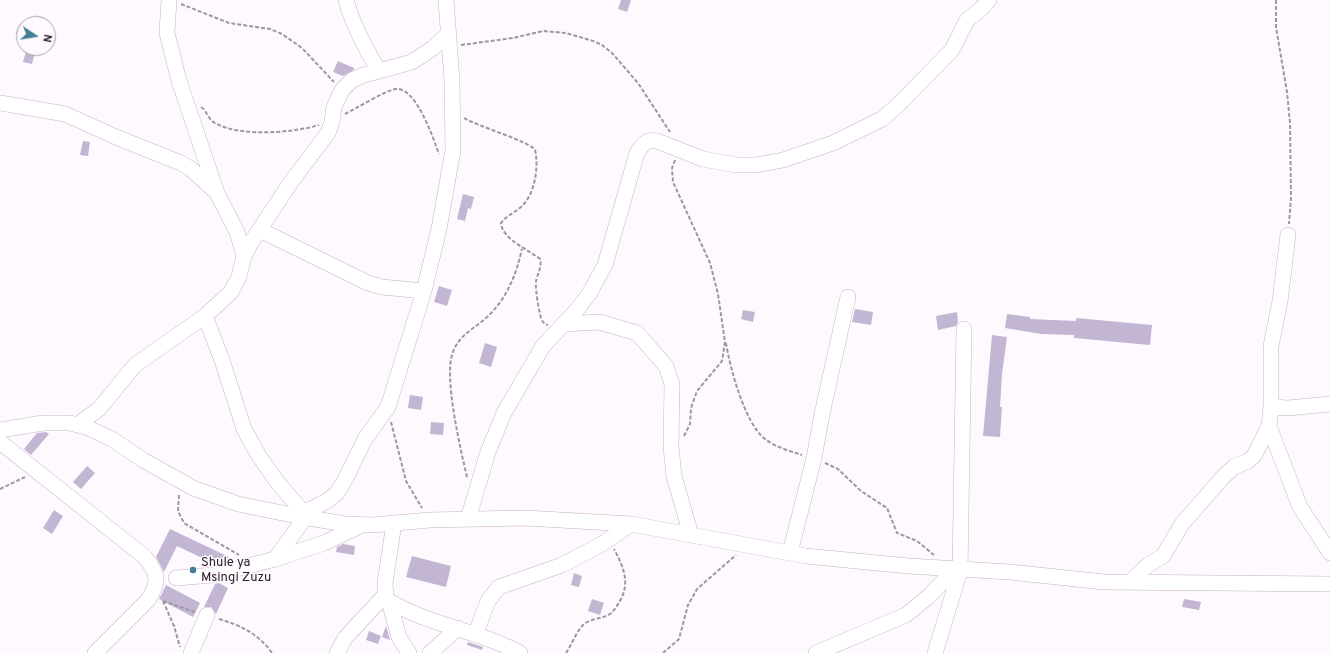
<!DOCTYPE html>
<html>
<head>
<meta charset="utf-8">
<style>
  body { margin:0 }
  #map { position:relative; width:1330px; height:653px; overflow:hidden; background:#fef9fe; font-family:Overpass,sans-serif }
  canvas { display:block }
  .north { position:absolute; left:16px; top:16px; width:40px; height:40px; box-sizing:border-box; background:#fef9fe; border:1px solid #aaa3aa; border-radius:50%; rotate:102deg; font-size:11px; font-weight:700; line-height:16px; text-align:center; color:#2b212b }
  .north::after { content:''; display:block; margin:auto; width:14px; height:18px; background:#407f94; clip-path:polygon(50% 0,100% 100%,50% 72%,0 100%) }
</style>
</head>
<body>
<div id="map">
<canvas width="1330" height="653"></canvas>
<div class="north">N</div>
</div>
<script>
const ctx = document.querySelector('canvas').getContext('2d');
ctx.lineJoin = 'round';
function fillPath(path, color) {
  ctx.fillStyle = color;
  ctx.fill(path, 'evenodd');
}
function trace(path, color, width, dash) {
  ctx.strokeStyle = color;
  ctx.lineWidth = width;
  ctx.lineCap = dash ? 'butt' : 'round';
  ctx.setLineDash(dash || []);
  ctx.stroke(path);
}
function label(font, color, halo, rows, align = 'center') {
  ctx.font = font + ' Overpass,sans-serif';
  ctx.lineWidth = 3;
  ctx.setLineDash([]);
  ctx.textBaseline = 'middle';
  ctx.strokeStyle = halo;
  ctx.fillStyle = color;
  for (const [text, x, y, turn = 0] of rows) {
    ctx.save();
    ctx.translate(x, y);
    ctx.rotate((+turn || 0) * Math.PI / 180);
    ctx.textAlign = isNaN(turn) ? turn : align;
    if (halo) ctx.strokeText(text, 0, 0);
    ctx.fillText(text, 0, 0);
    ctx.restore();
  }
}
const building = new Path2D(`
  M621 0H631L627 12 618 9Z
  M27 48H36L32 64 23 62Z
  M338 61 354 68V70L343 76 333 72Z
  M83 141 90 142 88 156 80 155Z
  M463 194 474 197 471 209 468 208 465 221 457 219Z
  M439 286 452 290 447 306 434 302Z
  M855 309 873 312 871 325 852 322Z
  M743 310 755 312 753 322 741 319Z
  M957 312 958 322 956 326 938 330 936 316Z
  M1007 314 1030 317V319L1076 321V318L1152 325 1150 345 1074 338V335L1041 334 1005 328Z
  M992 335 1007 337 1002 374 1000 407H1002L1000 437 983 436Z
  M485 343 497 347 491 367 479 363Z
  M410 395 423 397 421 410 408 408Z
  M431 422 444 423 443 435 430 434Z
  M46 432 49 434 31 455 24 449 37 433Z
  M87 466 95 473 81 489 73 482Z
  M54 510 63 516 52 534 43 528Z
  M170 529 229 557 227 562 217 565 177 546 164 572 156 557Z
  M343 544 355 546 354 555 336 552 337 547Z
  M412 556 451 566 446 587 406 577Z
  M574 573 582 576 579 587 571 585Z
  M219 583 228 588 216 614 211 607H204L215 584Z
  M166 585 200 603 193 617 159 599Z
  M592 599 604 603 600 615 588 611Z
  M1184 599 1201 602 1199 610 1182 607Z
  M386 626 390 640 382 637Z
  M369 631 381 636 378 644 366 640Z
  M468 642 483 647 482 650 467 645Z`);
const path = new Path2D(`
  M1276 0V27L1287 92 1290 123 1291 197 1289 224
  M181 4 229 23 270 29 282 34 302 48 334 82
  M461 45 513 38 543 31 566 33 593 41 602 45 612 53 638 83 670 132
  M201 107C207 111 208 119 215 123 239 137 293 133 319 125
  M345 114C355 109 385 91 395 89 416 86 433 138 439 154
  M464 118C477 126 531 142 535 150 539 166 535 194 522 206 515 213 507 215 501 223 502 239 529 250 540 259 542 267 538 273 536 281 535 287 539 317 543 322 544 323 546 324 548 325
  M675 160 672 168 673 182 710 263 718 294 725 342 722 361 697 391 691 408 690 424 684 436
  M726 343C730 368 745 424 765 439 775 447 790 451 802 455
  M391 422 406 481 422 508
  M825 463 838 469 861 491 887 508 897 533 917 541 934 555
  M467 477C461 451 443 376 453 352 459 335 474 329 486 318 507 299 516 275 522 249
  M0 489 25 477
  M179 495 178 511 184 523 239 555
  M163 601 195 612
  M163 601 174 626 180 647
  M219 619C240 625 259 634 272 653
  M566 653C572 644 576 632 584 624 592 618 602 619 610 614 615 610 618 604 621 599 630 581 623 566 614 549
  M663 653 679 639 688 605 697 589 736 555`);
const minor = new Path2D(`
  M169 0 167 33 179 81 217 193 237 232 244 256
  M346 0C353 26 365 48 379 71
  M0 103 65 114 116 137 181 163 191 169 215 191
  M260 230 368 283 382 287 424 291
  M205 316 222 360 244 429 259 456 278 483 304 513
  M563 324 599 322 637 333 666 366 672 384 671 447 674 476 691 535
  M1271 407 1288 408 1330 404
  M77 425 99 409 135 365 205 316 231 292 239 277 244 256 252 241 291 182 328 133 332 122 334 107 342 90 352 80 364 75 412 62 433 48 449 33
  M1269 426 1300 507 1330 553
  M0 430 43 423H70L86 427 112 439 143 460 193 488 238 504 297 516 345 524 373 525 430 520 525 518 631 524 806 556 908 566 1010 572 1104 582 1330 584
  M0 442 145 557C158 574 160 581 148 600L95 653
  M297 516 327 501 337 493 346 478 365 439 388 407 424 291 439 229 453 150 452 81 446 0
  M468 519 488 452 504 413 543 346 576 311 589 294 605 265 637 153C643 144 646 139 657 141L703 159 736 165H756L783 160 833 143 882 119 897 106 952 50 967 20 981 9 989 0
  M394 523 385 583 386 599C426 625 478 630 520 653
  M790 553 814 458 822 414 848 297
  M275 559 305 518
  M176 578 213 575 275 559 324 543 360 526
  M1131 581 1148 565 1163 556 1182 524 1223 477 1234 467 1248 461 1254 456 1269 426 1271 407V346L1280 301 1288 235
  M389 601 399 637 409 653
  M476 633 488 601 499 587 562 565 602 544 631 524
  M191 653 207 615
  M337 653 345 638 385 595
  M430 653 458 628
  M816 653 906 615 928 597 954 570
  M935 653 960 571 964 329`);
const markers = [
  [193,570,4,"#407f94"]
];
const poiNames = [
  ["Shule ya",201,563],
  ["Msingi Zuzu",201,578]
];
fillPath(building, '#c3b6d3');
trace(minor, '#c9b0c9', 16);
trace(path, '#9e979e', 2, [4, 2]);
trace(minor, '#fff', 15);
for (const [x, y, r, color] of markers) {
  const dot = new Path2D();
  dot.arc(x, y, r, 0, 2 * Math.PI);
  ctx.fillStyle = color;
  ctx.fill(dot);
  trace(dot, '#fef9fe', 1.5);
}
label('13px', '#2b212b', '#fef9fe', poiNames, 'left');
</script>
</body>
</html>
